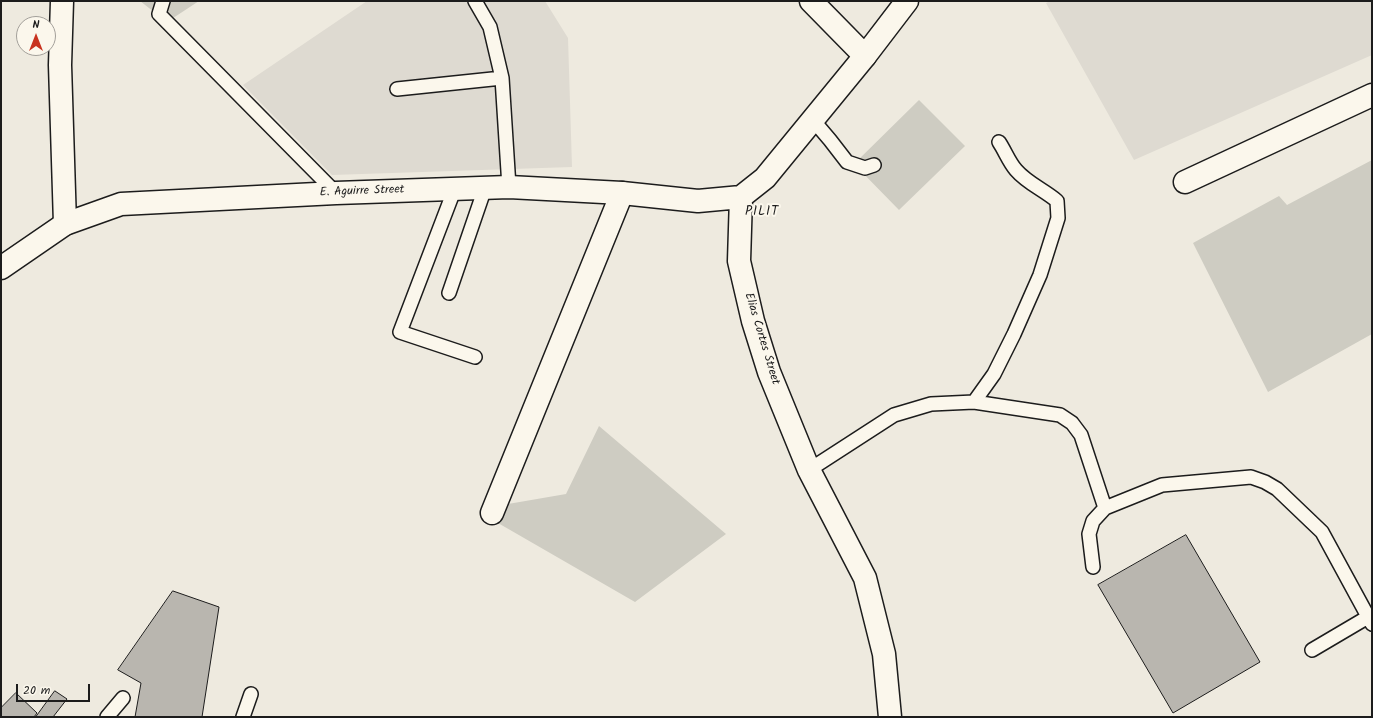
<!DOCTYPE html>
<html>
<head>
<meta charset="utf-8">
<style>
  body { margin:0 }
  #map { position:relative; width:1373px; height:718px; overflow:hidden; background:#eeeadf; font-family:Kalam,sans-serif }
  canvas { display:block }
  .frame { position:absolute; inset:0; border:2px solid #1c1c1c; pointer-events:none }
  .north { position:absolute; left:16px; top:16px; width:40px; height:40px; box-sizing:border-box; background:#fbf7ec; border:1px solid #a29f99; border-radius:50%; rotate:0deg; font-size:11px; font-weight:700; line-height:16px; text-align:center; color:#1c1c1c }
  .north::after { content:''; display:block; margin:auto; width:14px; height:18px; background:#c8321e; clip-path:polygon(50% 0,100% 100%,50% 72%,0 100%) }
  .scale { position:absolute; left:16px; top:684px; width:74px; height:18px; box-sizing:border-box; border:2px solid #1c1c1c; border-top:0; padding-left:5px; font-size:12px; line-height:14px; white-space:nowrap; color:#1c1c1c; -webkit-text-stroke:3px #fbf7ec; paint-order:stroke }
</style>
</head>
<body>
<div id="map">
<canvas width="1373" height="718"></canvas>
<div class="frame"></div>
<div class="north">N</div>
<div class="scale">20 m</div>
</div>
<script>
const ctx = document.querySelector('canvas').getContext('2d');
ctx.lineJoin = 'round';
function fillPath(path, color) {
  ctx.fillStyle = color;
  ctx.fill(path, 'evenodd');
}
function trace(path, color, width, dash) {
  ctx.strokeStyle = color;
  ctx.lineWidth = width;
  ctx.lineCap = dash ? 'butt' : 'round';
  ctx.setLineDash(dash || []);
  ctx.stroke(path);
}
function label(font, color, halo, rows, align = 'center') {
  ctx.font = font + ' Kalam,sans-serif';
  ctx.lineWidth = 4;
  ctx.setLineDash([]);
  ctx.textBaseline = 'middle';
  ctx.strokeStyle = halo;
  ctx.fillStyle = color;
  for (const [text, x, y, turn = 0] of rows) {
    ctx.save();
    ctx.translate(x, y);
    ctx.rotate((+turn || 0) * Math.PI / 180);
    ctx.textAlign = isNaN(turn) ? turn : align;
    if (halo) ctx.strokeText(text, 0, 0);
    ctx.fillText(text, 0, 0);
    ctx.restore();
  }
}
const built = new Path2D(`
  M367 1H545L568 38 572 167 332 175 243 85Z
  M1050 1H1372V55L1134 160 1046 3Z`);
const green = new Path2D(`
  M140 1H199L167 22Z
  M919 100 965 146 899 210 854 164Z
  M1372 160V334L1268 392 1193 243 1279 196 1287 205Z
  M599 426 726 534 635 602 498 523 508 504 566 494Z`);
const building = new Path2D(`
  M1186 535 1260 662 1173 713 1098 585Z
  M173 591 219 607 202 717H135L141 683 118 670Z
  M55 691 67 699 53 717H36Z
  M16 693 37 713 34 717H1V708Z`);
const service = new Path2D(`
  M163 1 159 14 336 193
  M475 1 490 27 502 78 509 187
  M397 89 502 78
  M813 120 830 140 847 162 865 168 874 165
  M455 188 400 332 475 357
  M449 293 485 188
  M974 402 994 374 1014 334 1040 275 1058 218 1057 201C1044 190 1027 183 1016 170 1009 162 1005 151 999 142
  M809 470 894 415 931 404 974 402 1060 415 1072 423 1081 435 1105 508
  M1093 567 1089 534 1093 521 1105 508 1162 485 1251 477 1265 482 1277 489 1322 532 1372 624
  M1312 650 1368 617
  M107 717 123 698
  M243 717 251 694`);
const minor = new Path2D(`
  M62 1 60 65 65 224
  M811 1 865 56
  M1185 182 1372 95
  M492 513 622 193`);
const tertiary = new Path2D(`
  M1 268 65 224 121 204 336 193 509 187 622 193 698 201 741 197
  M890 717 884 654 865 578 809 470 769 372 753 321 739 261 741 197 765 178 865 56 907 1`);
const streetNames = [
  ["E. Aguirre Street",362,192,-2],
  ["Elias Cortes Street",761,339,73]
];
const neighbourhoodNames = [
  ["PILIT",762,213]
];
fillPath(built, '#dedad1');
fillPath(green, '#ceccc2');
fillPath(building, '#b9b6af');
trace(building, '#1c1c1c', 1);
trace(service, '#1c1c1c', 16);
trace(minor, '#1c1c1c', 25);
trace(tertiary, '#1c1c1c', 25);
trace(service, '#fbf7ec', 13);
trace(minor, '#fbf7ec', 22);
trace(tertiary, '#fbf7ec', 22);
label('12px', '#1c1c1c', '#fbf7ec', streetNames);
ctx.letterSpacing = '1px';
label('13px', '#1c1c1c', '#fbf7ec', neighbourhoodNames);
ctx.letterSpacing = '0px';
</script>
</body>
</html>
